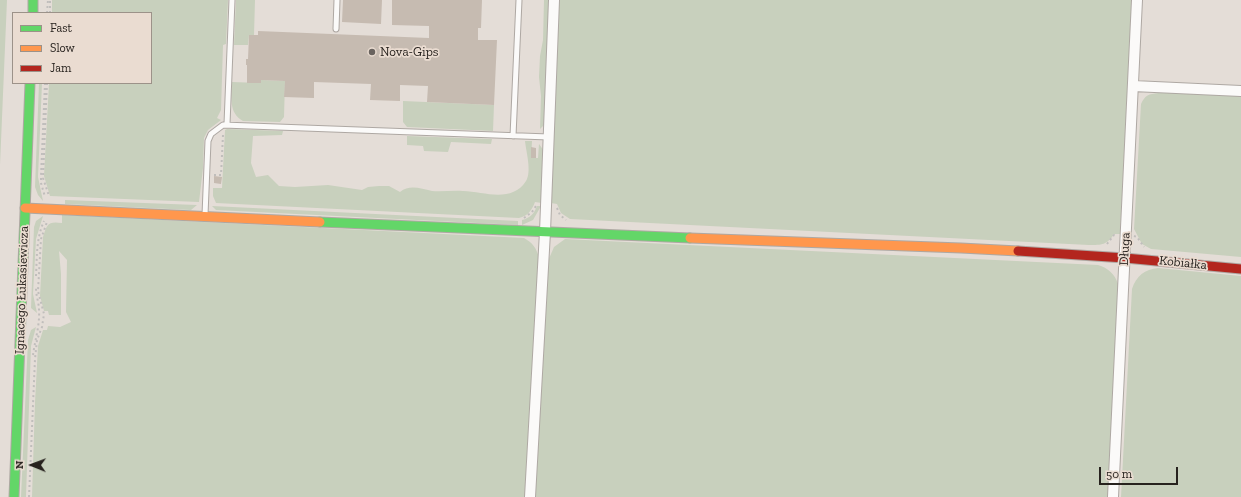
<!DOCTYPE html>
<html>
<head>
<meta charset="utf-8">
<style>
  body { margin:0 }
  #map { position:relative; width:1241px; height:497px; overflow:hidden; background:#e4ddd7; font-family:"Zilla Slab",serif }
  canvas { display:block }
  .legend { position:absolute; left:12px; top:12px; width:140px; height:72px; box-sizing:border-box; background:#eadcd1; border:1px solid #9c9289; margin:0; padding:5px 7px; list-style:none; font-size:12px; color:#27221e }
  .legend li { display:flex; align-items:center; gap:8px; height:20px }
  .legend b { width:20px; border:1px solid #9c9289 }
  .north { position:absolute; left:12px; top:445px; width:40px; height:40px; -webkit-text-stroke:3px #eadcd1; paint-order:stroke; rotate:271deg; font-size:11px; font-weight:700; line-height:16px; text-align:center; color:#27221e }
  .north::after { content:''; display:block; margin:auto; width:14px; height:18px; background:#27221e; clip-path:polygon(50% 0,100% 100%,50% 72%,0 100%) }
  .scale { position:absolute; left:1099px; top:467px; width:79px; height:18px; box-sizing:border-box; border:2px solid #27221e; border-top:0; padding-left:5px; font-size:12px; line-height:14px; white-space:nowrap; color:#27221e; -webkit-text-stroke:3px #eadcd1; paint-order:stroke }
</style>
</head>
<body>
<div id="map">
<canvas width="1241" height="497"></canvas>
<ul class="legend">
<li><b style="height:5px;background:#63d668"></b>Fast</li>
<li><b style="height:5px;background:#ff974d"></b>Slow</li>
<li><b style="height:5px;background:#b3261e"></b>Jam</li>
</ul>
<div class="north">N</div>
<div class="scale">50 m</div>
</div>
<script>
const ctx = document.querySelector('canvas').getContext('2d');
ctx.lineJoin = 'round';
function fillPath(path, color) {
  ctx.fillStyle = color;
  ctx.fill(path, 'evenodd');
}
function trace(path, color, width, dash) {
  ctx.strokeStyle = color;
  ctx.lineWidth = width;
  ctx.lineCap = dash ? 'butt' : 'round';
  ctx.setLineDash(dash || []);
  ctx.stroke(path);
}
function label(font, color, halo, rows, align = 'center') {
  ctx.font = font + ' "Zilla Slab",serif';
  ctx.lineWidth = 3.5;
  ctx.setLineDash([]);
  ctx.textBaseline = 'middle';
  ctx.strokeStyle = halo;
  ctx.fillStyle = color;
  for (const [text, x, y, turn = 0] of rows) {
    ctx.save();
    ctx.translate(x, y);
    ctx.rotate((+turn || 0) * Math.PI / 180);
    ctx.textAlign = isNaN(turn) ? turn : align;
    if (halo) ctx.strokeText(text, 0, 0);
    ctx.fillText(text, 0, 0);
    ctx.restore();
  }
}
const green = new Path2D(`
  M0 0H7L0 165Z
  M52 0H228L226 44 223 45 221 110 217 118 221 120 208 130 204 138 203 168 199 202 50 196 44 176 49 83H151V13H52Z
  M236 0H255L254 35H249L248 45H234Z
  M544 0H550L545 120 544 125 540 129 541 96 539 77 540 56 543 40Z
  M559 0H1132L1120 234H1114C1107 245 1102 245 1089 245L570 219 561 213 557 204 551 203Z
  M261 80 285 81 284 117 280 122 243 121C228 112 232 98 232 82L261 83Z
  M39 83H42L38 177 43 201 38 195 35 187Z
  M1159 90 1241 94V257L1151 249 1142 244 1134 229 1141 104C1145 95 1149 94 1158 93Z
  M403 101 494 105 493 131 407 127 403 122Z
  M227 129 283 131 282 135 253 136 251 163 256 177 268 175 279 186 295 187 328 185 362 190 368 187 379 186H389L400 192C410 184 421 189 432 191 442 192 453 190 463 191 485 192 512 203 526 181 532 172 526 151 525 141H532L531 158H538L539 144 544 151 542 203 535 202C532 210 528 216 519 218L216 203 213 196V188H222L225 130Z
  M407 136 492 139 491 144 451 142 448 152 424 151 423 146 407 145Z
  M65 200 197 205 191 210 65 204Z
  M212 206 518 221V225L216 210Z
  M537 206H541L533 220 522 225V220C530 218 534 214 537 206Z
  M62 215 524 238C533 243 536 248 539 257L526 497H32L35 402 38 346 43 330H47L48 326 60 327 71 322 66 312 67 260 59 251 61 274V315H49L48 311H44L40 296 43 237C47 224 48 221 62 223Z
  M43 216 36 239 33 294 37 313 31 308 34 227 36 221Z
  M565 239 1098 265C1108 268 1115 274 1118 284L1108 497H535L548 261 554 247Z
  M1158 268 1241 276V497H1121L1132 289C1136 276 1145 269 1158 268Z
  M36 327 31 346 26 497H21L28 340 31 330Z`);
const building = new Path2D(`
  M343 0H382L381 24 342 22Z
  M392 0H482L481 28H478V40H497L494 105 427 102 428 86 400 85V101L370 100 371 84 314 82V98L284 97 285 81 261 80V83H247V65H246V59H248L249 35H258V31L429 38V26L392 25Z
  M531 147 536 148V158H531Z
  M214 176 222 177 221 184 214 183Z`);
const path = new Path2D(`
  M47 13 48 0
  M50 13V0
  M45 83 41 176V183L45 197
  M47 83 43 178 49 196
  M214 175H221L223 135
  M557 208 560 215 566 220
  M524 218 532 212 536 206
  M1134 236 1137 237 1144 247
  M1107 244 1114 235 1117 236
  M36 276C37 257 36 239 44 221
  M33 355C35 340 40 325 39 310 39 303 36 296 36 288
  M29 497 35 359 37 340 42 327 44 314 38 291 41 239 47 222`);
const lane = new Path2D(`
  M336 29 337 0
  M227 124 232 0
  M513 136 519 0
  M205 215 208 141 211 134 223 125 549 137`);
const street = new Path2D(`
  M1133 86 1241 91
  M530 497 545 232 554 0
  M1113 497 1137 0`);
const fast = new Path2D(`
  M33 0V13
  M320 222 690 238
  M14 497 30 83`);
const slow = new Path2D(`
  M25 208 320 222
  M690 238 961 248 1018 251`);
const jam = new Path2D(`
  M1018 251 1125 258 1241 269`);
const markers = [
  [372,52,4,"#69635f"]
];
const poiNames = [
  ["Nova-Gips",380,52]
];
const streetNames = [
  ["Długa",1125,249,-87],
  ["Kobiałka",1183,263,6],
  ["Ignacego Łukasiewicza",22,290,-88]
];
fillPath(green, '#c8d0bd');
fillPath(building, '#c6bbb1');
trace(lane, '#aea8a3', 7);
trace(street, '#aea8a3', 12);
trace(fast, '#aea8a3', 11);
trace(slow, '#aea8a3', 11);
trace(jam, '#aea8a3', 11);
trace(path, '#c0bebc', 2, [2, 3]);
trace(lane, '#fbfaf9', 5);
trace(street, '#fbfaf9', 10);
trace(fast, '#63d668', 9);
trace(slow, '#ff974d', 9);
trace(jam, '#b3261e', 9);
for (const [x, y, r, color] of markers) {
  const dot = new Path2D();
  dot.arc(x, y, r, 0, 2 * Math.PI);
  ctx.fillStyle = color;
  ctx.fill(dot);
  trace(dot, '#eadcd1', 1.5);
}
label('13px', '#27221e', '#eadcd1', poiNames, 'left');
label('13px', '#27221e', '#eadcd1', streetNames);
</script>
</body>
</html>
